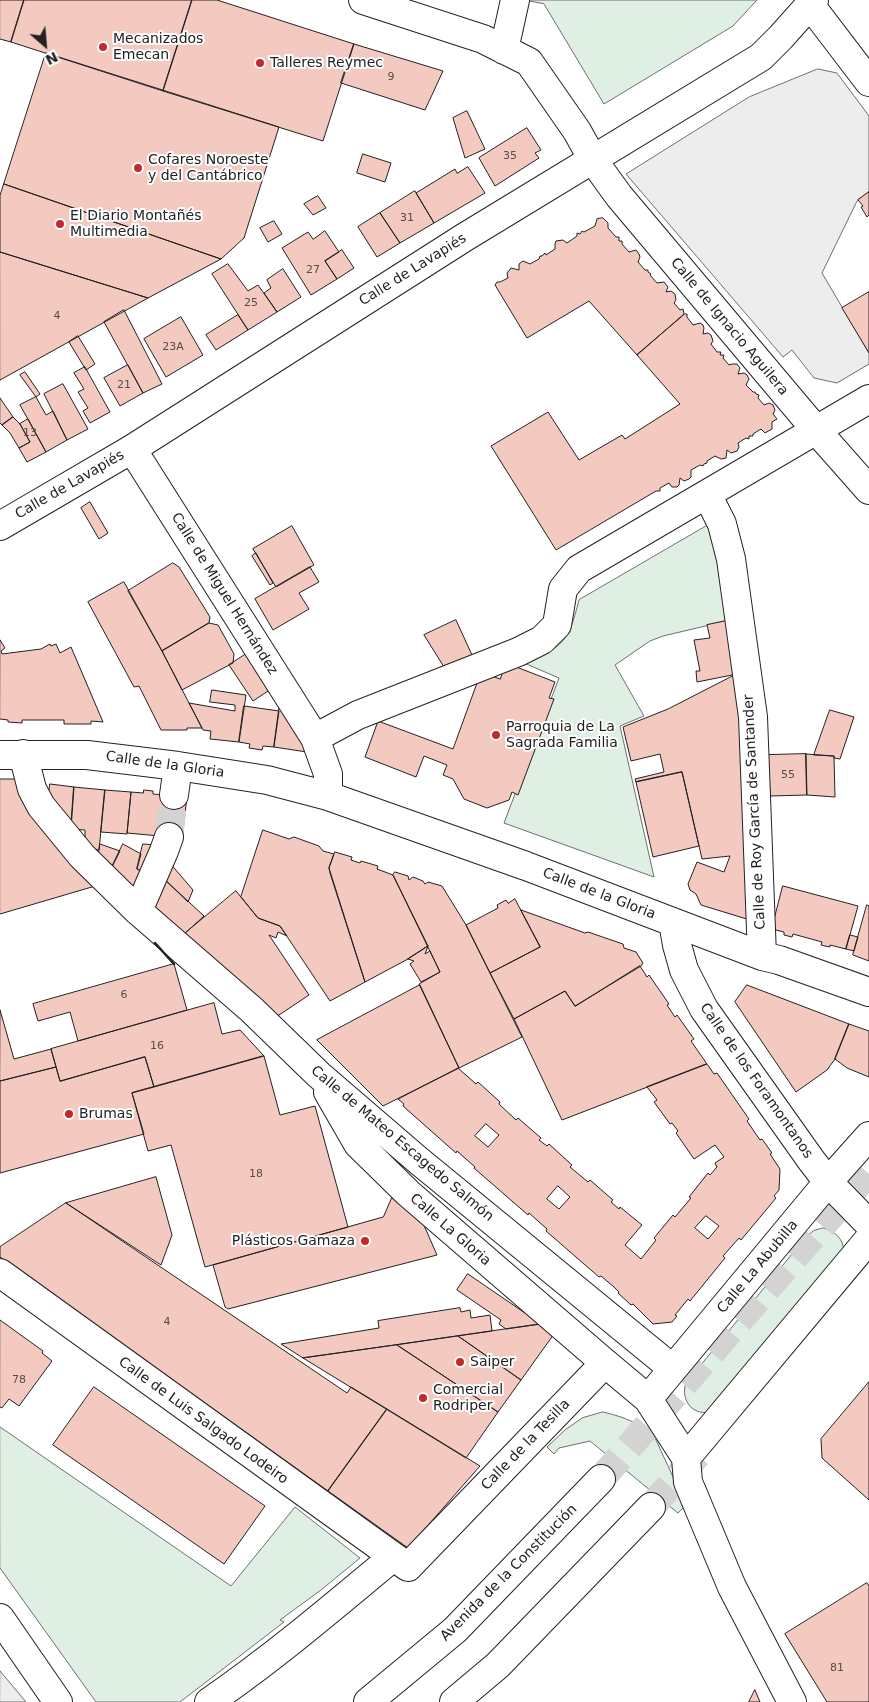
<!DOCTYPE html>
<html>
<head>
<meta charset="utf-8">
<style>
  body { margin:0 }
  #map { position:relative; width:869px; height:1702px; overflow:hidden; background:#fff; font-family:"DejaVu Sans",sans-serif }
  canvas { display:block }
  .north { position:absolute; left:20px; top:20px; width:50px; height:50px; -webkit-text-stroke:4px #fff; paint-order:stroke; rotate:153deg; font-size:14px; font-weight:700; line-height:20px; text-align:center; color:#222 }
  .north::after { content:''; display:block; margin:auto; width:18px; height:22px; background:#222; clip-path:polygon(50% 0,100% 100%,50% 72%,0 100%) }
</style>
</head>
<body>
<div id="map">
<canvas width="869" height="1702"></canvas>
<div class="north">N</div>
</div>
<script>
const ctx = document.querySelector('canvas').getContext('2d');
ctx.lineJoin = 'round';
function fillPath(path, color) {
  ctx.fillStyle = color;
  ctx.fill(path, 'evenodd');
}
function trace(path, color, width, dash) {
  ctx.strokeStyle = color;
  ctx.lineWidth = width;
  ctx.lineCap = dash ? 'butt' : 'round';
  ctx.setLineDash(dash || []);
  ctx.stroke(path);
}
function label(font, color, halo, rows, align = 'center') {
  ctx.font = font + ' "DejaVu Sans",sans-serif';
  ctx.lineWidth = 4;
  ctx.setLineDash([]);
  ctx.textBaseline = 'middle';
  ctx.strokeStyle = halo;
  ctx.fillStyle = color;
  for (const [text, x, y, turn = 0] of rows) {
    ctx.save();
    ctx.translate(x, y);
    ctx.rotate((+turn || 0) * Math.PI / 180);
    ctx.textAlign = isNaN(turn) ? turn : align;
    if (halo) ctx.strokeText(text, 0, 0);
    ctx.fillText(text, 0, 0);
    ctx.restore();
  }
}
const green = new Path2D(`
  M524 0H757L733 26 604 104 544 4Z
  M710 524 731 620 663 636 650 641 615 665 644 716 620 726 654 877 504 823 559 678 524 663C564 646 568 643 579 600Z
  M823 1228C836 1232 843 1238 844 1252L709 1413C705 1412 700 1413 697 1411 686 1407 682 1393 686 1383L806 1237 813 1231Z
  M603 1412C624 1417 642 1423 656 1440L686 1505 678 1513 590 1441 559 1448 554 1454 547 1447 565 1430 582 1418Z
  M0 1427 231 1586 295 1507 360 1558 321 1590 280 1620 284 1622 180 1702H96L0 1568Z`);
const parking = new Path2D(`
  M818 69 837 73 869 116V192L857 201 822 273 869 353V364L837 383 814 378 792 350 783 357 626 174 749 97Z
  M0 1671 26 1702H0Z`);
const building = new Path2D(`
  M0 0H24L11 42 0 39Z
  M24 0H192L163 91 11 42Z
  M192 0H217L354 44 323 141 163 91Z
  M354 44 443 71 425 110 341 83Z
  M46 53 279 127 244 238 221 259 4 184Z
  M467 111 485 149 465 158 453 118Z
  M527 128 541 150 535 153 539 158 495 186 479 158Z
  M363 154 391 163 385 182 357 173Z
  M468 167 485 193 434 223 416 193 455 169 457 173Z
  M4 184 221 259 148 298 0 252V196Z
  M415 191 434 223 400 243 380 213Z
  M869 192V215L867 217 861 207 863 206 858 200Z
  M318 196 326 208 313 215 304 204Z
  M380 213 400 243 377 257 358 227Z
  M603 218 608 223V228L616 237H619V241H622V244L629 252 636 250 639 254 640 257 638 262 645 270H648V272L651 274 650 275 657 283 664 282 668 287 666 292 671 291 675 294 676 300 674 303 680 310 683 309 684 314 637 355 589 301 527 338 495 285 497 282H500L508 278 507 273 511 268 519 270V264L523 261 530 264 539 259 540 256H542L545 253 546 255 555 249V244L556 241 563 240 567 243 577 236V233L580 234 582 231 584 232 595 226 597 219Z
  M274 221 282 234 268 242 260 228Z
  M325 231 339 252 325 261 337 279 311 295 282 248 308 232 313 239Z
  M342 250 354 268 337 279 325 261Z
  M0 252 148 298 0 380Z
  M228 264 248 291 258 285 277 312 248 330 212 274Z
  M283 269 301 297 277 312 264 293 271 288 267 280Z
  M869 292V353L842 308Z
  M124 310 162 384 143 393 104 322Z
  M685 314H687V317L693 325 700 323 703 325 704 328 703 334 708 333 711 335 713 341 711 344 717 352H721L720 355H724L723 358 729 365 732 364H737L740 368 738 374 744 373 747 375 749 379 746 385 753 392H755L756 394 759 395 758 398 764 405 769 403 773 405 775 410 773 414 777 419 772 422V429L765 433 761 429 753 434V436H749V439L746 438 738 443 739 447 737 451 731 453 727 450 726 458 721 459 715 456 707 461V463L704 464 703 466 700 465 691 470V477L689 479 684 481 680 478 679 485 677 487H672L669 483 660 488V491H656L556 550 491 446 548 412 579 460 622 435 625 439 680 404 637 355Z
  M238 315 248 330 216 350 206 335Z
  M181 317 203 355 166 377 144 339Z
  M78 336 95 364 86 370 69 342Z
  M128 365 143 393 120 406 104 378Z
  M85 367 110 412 90 423 83 411 88 408 78 392 84 389 74 373Z
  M25 372 40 394 36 397 20 375Z
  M63 384 88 429 67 440 44 394Z
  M36 397 46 415 53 411 67 440 46 452 20 405Z
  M0 398 13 417 2 425 0 423Z
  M13 417 20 424 30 442 19 448 10 433 2 425Z
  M28 419 46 452 27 462 19 448 30 442 20 424Z
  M90 502 108 533 99 539 81 508Z
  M292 526 314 565 276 587 253 549Z
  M256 553 273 583 270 585 252 556Z
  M173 563 179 567 210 617 209 623 162 651 128 591Z
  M310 567 319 582 299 593 309 609 273 630 255 599Z
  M124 582 162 651 202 728H187V730H161L139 686 134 687 88 602Z
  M456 620 472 655 444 667 424 635Z
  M726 621 737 674 697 682 696 671H700L694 640 710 638 707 625Z
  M209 623 218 625 228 643 234 654 233 663 182 690 162 651Z
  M0 640 5 648 1 651 2 654 41 649 50 644 51 646 56 644 60 653 71 647 103 722 91 721V724H64V720H22V723L8 722V720L0 719Z
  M248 653 271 689 253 701 229 665Z
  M506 663 555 682 549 698 554 699 518 795 512 792 509 800 487 808 464 799 453 779 443 775 447 765 424 756 416 777 365 757 378 721 453 749 481 672 500 679Z
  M737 674 750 920 701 905 696 894 690 890 688 884 697 862 724 872 730 856 702 859 682 772 636 782 635 779 664 772 660 754 631 761 623 727 668 709Z
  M212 690 246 695 239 742 210 739 211 731 203 730 189 703 235 711V705L210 702Z
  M280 702 308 744 307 752 274 747Z
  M244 706 279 711 274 747 263 746 262 750 249 748 250 744 239 742Z
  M830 710 854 717 840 759 834 758V756L814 755Z
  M806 754 807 795 770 796 768 755Z
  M806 754 834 756 835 797 807 795Z
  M682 772 699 846 653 857 636 782Z
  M0 779H18L102 884 0 914Z
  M50 784 74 787 71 829 48 805Z
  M74 787 105 790 99 850 85 848V830L71 829Z
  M105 790 131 792 127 834 101 832Z
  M144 790 153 791V794L187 797 182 838 127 833 131 792 143 793Z
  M263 830 289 839 294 837 319 846 323 851 334 854 329 868 330 873 365 982 330 1001 280 926 258 918 241 897Z
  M100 844 120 851 110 871 98 861Z
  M123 844 141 854 137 869 149 875 133 897 110 871Z
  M143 844 158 845 149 875 137 869Z
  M335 852 352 857 351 860 360 863 361 861 378 866 377 869 393 875 428 946 408 959 365 982 329 868Z
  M169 862 193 890 188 902 162 877Z
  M395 872 408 876 409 880 413 877 423 881 425 884 428 882 442 886 466 925 522 1037 459 1068 419 984 440 972 393 875Z
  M162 877 204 916 182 936 150 906Z
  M783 886 858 906 846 949 830 945V947L825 946 821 945 822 942 793 934 792 937 784 935V932L772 929Z
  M236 891 258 918 280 926 287 936 278 932 276 938 269 935 309 995 273 1019 182 936Z
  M515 899 540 947 490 973 466 925 498 908 497 905 506 900 508 903Z
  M867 905 869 906V961L853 955Z
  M521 910 585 933 588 932 623 944 624 948 636 952 643 963 641 966 575 1006 565 991 514 1019 490 973 540 947Z
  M850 935 858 937 854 951 846 949Z
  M428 946 425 954 430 951 440 972 421 982 410 964 414 961 408 959Z
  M174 964 187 1010 78 1041 70 1012 38 1021 33 1004Z
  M640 966 647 977 649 975 669 1004 667 1005 675 1017 677 1015 694 1039 691 1041 707 1064 562 1120 514 1019 565 991 575 1006Z
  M420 985 459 1068 383 1106 317 1040Z
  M747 985 849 1024 835 1059 827 1070 796 1092 735 1002Z
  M214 1003 222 1034 240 1030 264 1056 154 1087 145 1057 60 1081 51 1049Z
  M0 1010 14 1059 51 1049 56 1067 0 1081Z
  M849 1024 869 1031V1077L847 1068 835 1059Z
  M264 1056 280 1115 315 1106 348 1227 205 1267 171 1145 148 1151 132 1093Z
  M145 1057 154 1087 132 1093 144 1134 0 1173V1081L56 1067 60 1081Z
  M707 1064 714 1074 717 1073 749 1119 747 1121 760 1140 762 1139 772 1153 770 1154 780 1169 779 1190 774 1196 776 1198 741 1240 739 1238 723 1256 725 1258 690 1301 688 1299 675 1315 677 1316 672 1322 653 1324 633 1304 631 1305 618 1293 619 1292 614 1287 601 1276 599 1277 546 1231 547 1229 529 1213 528 1215 474 1168 475 1167 457 1151 456 1153 403 1106 404 1104 398 1099 458 1068 476 1084 478 1082 500 1102 499 1104 516 1120 518 1118 541 1138 539 1140 547 1146 549 1144 572 1165 570 1167 588 1182 590 1180 613 1200 611 1202 619 1209 620 1207 642 1225 625 1245 641 1259 656 1240 654 1238 673 1215 675 1217 691 1198 689 1197 708 1173 710 1175 717 1167 715 1163 724 1157 715 1145 694 1159 676 1133 678 1131 672 1123 670 1124 654 1102 657 1100 647 1087ZM486 1124 499 1135 488 1147 475 1136ZM558 1186 570 1197 559 1209 547 1199ZM706 1216 719 1226 708 1239 695 1228Z
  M156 1177 172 1235 161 1265 66 1203Z
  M392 1198 419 1214 437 1255 228 1309 225 1307 213 1265 383 1217Z
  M66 1203 347 1393 351 1387 387 1409 328 1491 0 1257V1247Z
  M468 1274 541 1324 506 1329 499 1324 501 1320 457 1290Z
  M460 1308 461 1312 470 1310 471 1318 490 1315 492 1331 303 1358 281 1344 379 1328 378 1321Z
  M0 1320 43 1351 42 1353 52 1361 19 1406 9 1399 2 1408 0 1407Z
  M541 1324 554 1334 521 1380 458 1336Z
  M458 1336 521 1380 498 1412 397 1345Z
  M397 1345 498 1412 466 1458 303 1358Z
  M869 1382V1500L822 1458 821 1439Z
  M94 1387 265 1506 224 1564 53 1445Z
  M387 1409 480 1466 408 1548 328 1491Z
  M867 1583 869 1586V1702H827L785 1634Z
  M755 1690 760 1702H749Z`);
const minorTunnel = new Path2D(`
  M169 837 174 795`);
const highwayTunnel = new Path2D(`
  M601 1479 869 1172
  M651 1507 698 1454`);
const minor = new Path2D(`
  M363 0 483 39 529 62 577 131 593 160 619 196 816 430 869 490
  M811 6 869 82
  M504 50 515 0
  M132 449 315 738
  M707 494 722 524 731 559 753 717 762 956
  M23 754 32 789 41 806 82 856 138 911 252 1010 319 1075 419 1161 673 1369
  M0 755H87L178 766 267 780 328 796 526 866 762 956 779 960 869 992
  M174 795 178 766
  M328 796V774L315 738 358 715 518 652 542 640 557 625 563 589 579 569 869 399
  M138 911 164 851 169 837
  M673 922 677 945 684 970 704 1009 811 1160 828 1182 869 1224
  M328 1092 358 1144 408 1193 605 1363
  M0 1273 408 1567 605 1363 648 1399 686 1458 688 1482 732 1587 792 1702
  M648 1399 828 1182 869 1136
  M686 1458 869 1239
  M0 1618 58 1702
  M209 1702C273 1658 333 1607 393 1557`);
const major = new Path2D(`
  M0 526 132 449 465 237 761 57 781 37 814 0`);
const highway = new Path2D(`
  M368 1702 455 1630 601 1479
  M454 1702 498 1665 651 1507`);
const wall = new Path2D(`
  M155 943 174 964`);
const markers = [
  [103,47,5,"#c62828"],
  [260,63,5,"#c62828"],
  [138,168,5,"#c62828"],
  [60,224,5,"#c62828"],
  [496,735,5,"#c62828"],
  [69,1114,5,"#c62828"],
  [365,1241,5,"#c62828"],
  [460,1362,5,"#c62828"],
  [423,1398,5,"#c62828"]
];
const numberNames = [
  ["9",391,77],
  ["35",510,156],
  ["31",407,218],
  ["27",313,270],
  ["25",251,303],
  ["4",57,316],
  ["23A",173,347],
  ["21",124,385],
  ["13",30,433],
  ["55",788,775],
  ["6",124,995],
  ["16",157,1046],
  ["18",256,1174],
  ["4",167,1322],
  ["78",19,1380],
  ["81",837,1668]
];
const poiNames = [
  ["Mecanizados",113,39],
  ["Emecan",113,55],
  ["Talleres Reymec",270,63],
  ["Cofares Noroeste",148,160],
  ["y del Cantábrico",148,176],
  ["El Diario Montañés",70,216],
  ["Multimedia",70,232],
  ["Parroquia de La",506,727],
  ["Sagrada Familia",506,743],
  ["Brumas",79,1114],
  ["Plásticos Gamaza",355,1241,"right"],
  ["Saiper",470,1362],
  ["Comercial",433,1390],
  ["Rodriper",433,1406]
];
const streetNames = [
  ["Calle de Lavapiés",413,270,-32],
  ["Calle de Ignacio Aguilera",729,327,50],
  ["Calle de Lavapiés",70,485,-30],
  ["Calle de Miguel Hernández",224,594,58],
  ["Calle de la Gloria",165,765,8],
  ["Calle de Roy García de Santander",755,812,-93],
  ["Calle de la Gloria",599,894,21],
  ["Calle de los Foramontanos",756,1081,55],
  ["Calle de Mateo Escagedo Salmón",402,1144,40],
  ["Calle La Gloria",450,1230,41],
  ["Calle La Abubilla",758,1267,-50],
  ["Calle de Luis Salgado Lodeiro",203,1421,36],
  ["Calle de la Tesilla",526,1445,-46],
  ["Avenida de la Constitución",509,1573,-45]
];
fillPath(green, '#e0efe3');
trace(green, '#6f6f6f', 1);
fillPath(parking, '#ededed');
trace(parking, '#6f6f6f', 1);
fillPath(building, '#f3c9c0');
trace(building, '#222', 1);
trace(minorTunnel, '#d3d3d3', 28, [28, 14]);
trace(highwayTunnel, '#d3d3d3', 28, [28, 14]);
trace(minor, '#222', 30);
trace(major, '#222', 30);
trace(highway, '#222', 30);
trace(minor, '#fff', 28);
trace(major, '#fff', 28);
trace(highway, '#fff', 28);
trace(wall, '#222', 2.5);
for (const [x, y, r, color] of markers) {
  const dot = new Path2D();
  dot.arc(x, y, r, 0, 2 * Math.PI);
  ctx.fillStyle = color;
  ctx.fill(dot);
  trace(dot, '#fff', 2);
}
label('11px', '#564c4a', null, numberNames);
label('14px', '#222', '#fff', poiNames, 'left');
label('14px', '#222', '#fff', streetNames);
</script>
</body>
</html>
